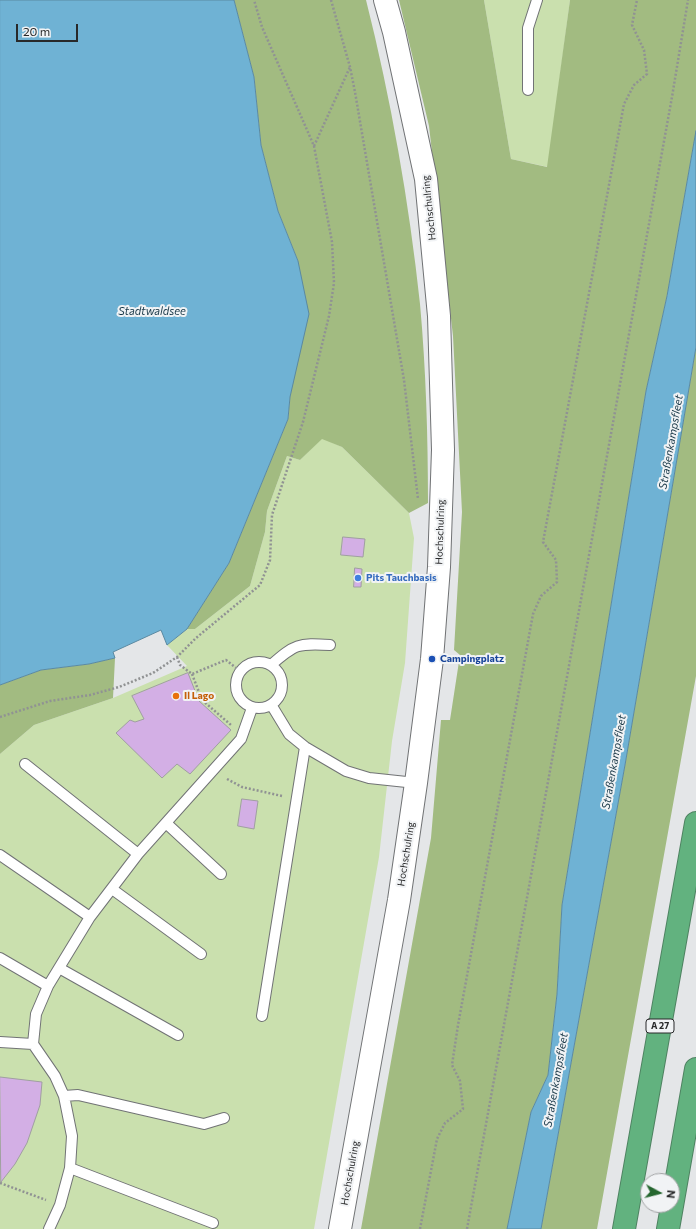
<!DOCTYPE html>
<html>
<head>
<meta charset="utf-8">
<style>
  body { margin:0 }
  #map { position:relative; width:696px; height:1229px; overflow:hidden; background:#e4e6e8; font-family:Commissioner,sans-serif }
  canvas { display:block }
  .north { position:absolute; left:640px; top:1173px; width:40px; height:40px; box-sizing:border-box; background:#f1f3f5; border:1px solid #a1a2a4; border-radius:50%; rotate:97deg; font-size:11px; font-weight:700; line-height:16px; text-align:center; color:#28292a }
  .north::after { content:''; display:block; margin:auto; width:14px; height:18px; background:#25662f; clip-path:polygon(50% 0,100% 100%,50% 72%,0 100%) }
  .scale { position:absolute; left:16px; top:24px; width:62px; height:18px; box-sizing:border-box; border:2px solid #28292a; border-top:0; padding-left:5px; font-size:12px; line-height:14px; white-space:nowrap; color:#28292a; -webkit-text-stroke:3px #f1f3f5; paint-order:stroke }
</style>
</head>
<body>
<div id="map">
<canvas width="696" height="1229"></canvas>
<div class="north">N</div>
<div class="scale">20 m</div>
</div>
<script>
const ctx = document.querySelector('canvas').getContext('2d');
ctx.lineJoin = 'round';
function fillPath(path, color) {
  ctx.fillStyle = color;
  ctx.fill(path, 'evenodd');
}
function trace(path, color, width, dash) {
  ctx.strokeStyle = color;
  ctx.lineWidth = width;
  ctx.lineCap = dash ? 'butt' : 'round';
  ctx.setLineDash(dash || []);
  ctx.stroke(path);
}
function label(font, color, halo, rows, align = 'center') {
  ctx.font = font + ' Commissioner,sans-serif';
  ctx.lineWidth = 4;
  ctx.setLineDash([]);
  ctx.textBaseline = 'middle';
  ctx.strokeStyle = halo;
  ctx.fillStyle = color;
  for (const [text, x, y, turn = 0] of rows) {
    ctx.save();
    ctx.translate(x, y);
    ctx.rotate((+turn || 0) * Math.PI / 180);
    ctx.textAlign = isNaN(turn) ? turn : align;
    if (halo) ctx.strokeText(text, 0, 0);
    ctx.fillText(text, 0, 0);
    ctx.restore();
  }
}
const green = new Path2D(`
  M484 0H570L548 167 511 159Z
  M322 438 342 447 409 513 414 538 405 663 392 741 379 857 314 1229H0V754L34 725 113 698 187 666 167 645 187 629H195L250 586 265 532 267 511 287 456 300 460Z`);
const forest = new Path2D(`
  M234 0H366C391 99 409 202 420 304 426 370 428 437 428 503L409 513 342 447 322 439 300 460 287 456 267 511 265 532 250 586 195 629H187L229 563 288 419 290 397 298 261 278 211 261 145 254 77Z
  M399 0H484L511 159 547 167 570 0H696V131L667 296 646 391 562 905 557 994 548 1075 531 1112 507 1229H361L431 838 441 720H450L460 655 454 650 462 512 453 336 429 126Z
  M696 347V676L597 1229H541L625 765Z
  M115 658 113 698 34 725 0 754V685L41 670 89 664Z`);
const water = new Path2D(`
  M0 0H234L254 77 261 145 278 211 298 261 309 314 290 397 288 419 229 563 187 629 167 645 161 630 113 652 115 658 89 664 41 670 0 685Z
  M696 131V347L625 765 541 1229H507L531 1112 548 1075 557 994 562 905 646 391 667 296Z`);
const building = new Path2D(`
  M343 537 365 539 363 557 341 555Z
  M355 568 362 569 361 587H354Z
  M188 673 199 701 231 730 190 774 177 764 162 778 116 733 130 720 135 722 144 719 132 696Z
  M242 799 258 801 254 829 238 826Z
  M0 1077 42 1082 40 1105 27 1143 15 1164 1 1182Z`);
const path = new Path2D(`
  M331 0 350 67 355 92 404 380 418 499
  M314 146 350 67
  M177 657 180 665 192 674 226 660 240 671
  M192 674 202 700 231 725
  M0 717 50 701 90 695 119 687 153 673 177 657 196 638 260 585 270 560 272 515 303 422 329 316 334 283 332 242 314 146 262 27 254 0
  M227 779 242 787 282 796
  M0 1183 46 1200
  M420 1229 437 1139 445 1123 463 1109 460 1081 452 1065 458 1025 533 614 541 596 557 582 556 560 543 542 624 104 634 85 647 74 644 50 632 25 637 0
  M467 1229 672 97 688 0`);
const lane = new Path2D(`
  M528 90V28L537 0
  M236 685a23 23 0 1 1 46 0a23 23 0 1 1-46 0Z
  M271 665C295 644 298 643 330 645
  M272 706 289 734 305 747 346 771 369 778 416 783
  M25 764 138 854
  M166 823 221 874
  M0 855 90 917
  M112 889 201 954
  M0 958 48 986
  M59 968 178 1035
  M262 1016 305 747
  M0 1042 33 1044
  M64 1096 78 1095 204 1124 224 1118
  M70 1168 213 1223
  M49 1229 60 1205 70 1168 72 1136 64 1096 55 1076 33 1044 36 1014 48 986 90 917 138 854 241 739 252 708`);
const secondary = new Path2D(`
  M340 1229 399 900 416 783 432 659 439 567 443 450 439 316 426 179 394 32 385 0`);
const highway = new Path2D(`
  M624 1229 696 823
  M668 1229 696 1069`);
const markers = [
  [358,578,4,"#3f7fe0"],
  [432,659,4,"#1a4fb4"],
  [176,696,4,"#e8710a"]
];
const shields = [
  [660,1026,28]
];
const shieldNames = [
  ["A 27",660,1026]
];
const streetNames = [
  ["Hochschulring",429,208,-96],
  ["Hochschulring",440,532,-88],
  ["Hochschulring",406,854,-81],
  ["Hochschulring",350,1173,-80]
];
const shopNames = [
  ["Pits Tauchbasis",366,578]
];
const transitNames = [
  ["Campingplatz",440,659]
];
const foodNames = [
  ["Il Lago",184,696]
];
const waterNames = [
  ["Stadtwaldsee",152,311],
  ["Straßenkampsfleet",671,442,-80],
  ["Straßenkampsfleet",614,762,-80],
  ["Straßenkampsfleet",556,1080,-80]
];
fillPath(green, '#cae0ae');
fillPath(forest, '#a2bb81');
fillPath(water, '#6fb2d4');
trace(water, '#5a89a1', 1);
fillPath(building, '#d3afe5');
trace(building, '#a09fa1', 1);
trace(lane, '#717375', 12);
trace(secondary, '#717375', 24);
trace(highway, '#4e8261', 24);
trace(path, '#909293', 2.5, [2, 2]);
trace(lane, '#fff', 10);
trace(secondary, '#fff', 22);
trace(highway, '#62b27f', 22);
for (const [x, y, r, color] of markers) {
  const dot = new Path2D();
  dot.arc(x, y, r, 0, 2 * Math.PI);
  ctx.fillStyle = color;
  ctx.fill(dot);
  trace(dot, '#f1f3f5', 1.5);
}
for (const [x, y, w] of shields) {
  const box = new Path2D();
  box.roundRect(x - w / 2, y - 7, w, 14, 3);
  ctx.fillStyle = '#f1f3f5';
  ctx.fill(box);
  trace(box, '#28292a', 1);
}
label('bold 9px', '#28292a', null, shieldNames);
label('10px', '#28292a', '#f1f3f5', streetNames);
label('bold 10px', '#366cbe', '#f1f3f5', shopNames, 'left');
label('bold 10px', '#164399', '#f1f3f5', transitNames, 'left');
label('bold 10px', '#c56008', '#f1f3f5', foodNames, 'left');
label('italic 11px', '#183747', '#f1f3f5', waterNames);
</script>
</body>
</html>
